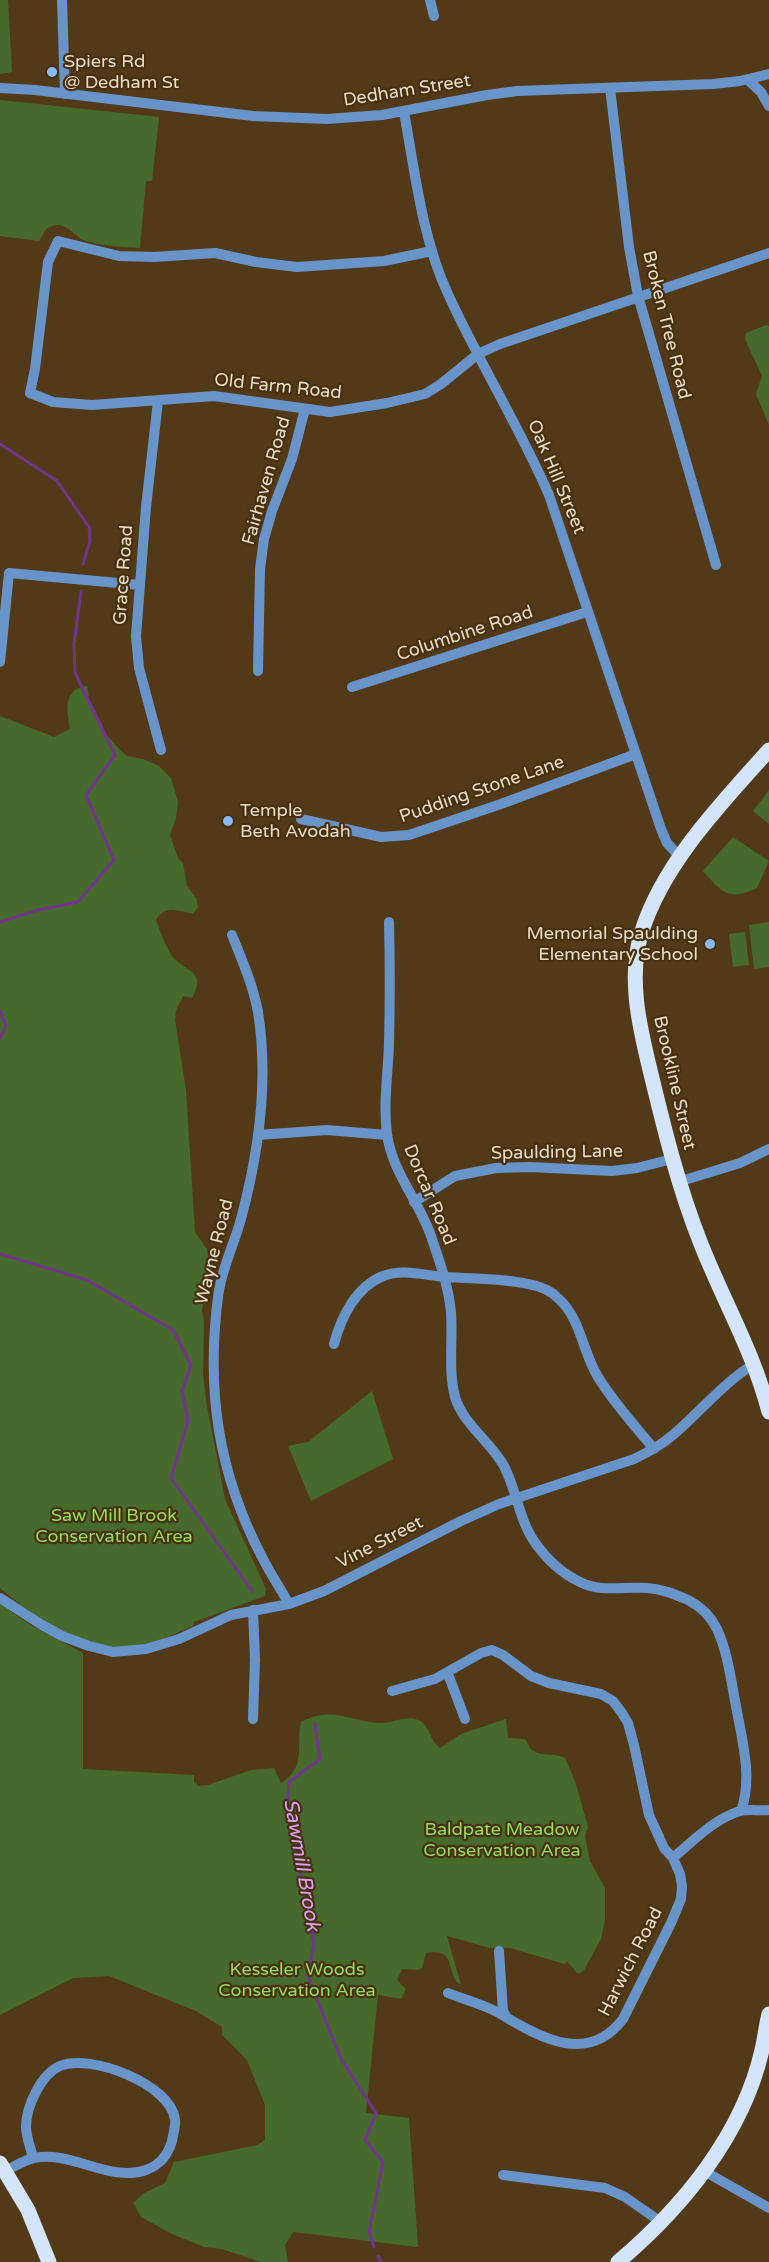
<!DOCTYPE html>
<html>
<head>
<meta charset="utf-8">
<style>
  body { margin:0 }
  canvas { display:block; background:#523a18 }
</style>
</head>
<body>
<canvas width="769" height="2262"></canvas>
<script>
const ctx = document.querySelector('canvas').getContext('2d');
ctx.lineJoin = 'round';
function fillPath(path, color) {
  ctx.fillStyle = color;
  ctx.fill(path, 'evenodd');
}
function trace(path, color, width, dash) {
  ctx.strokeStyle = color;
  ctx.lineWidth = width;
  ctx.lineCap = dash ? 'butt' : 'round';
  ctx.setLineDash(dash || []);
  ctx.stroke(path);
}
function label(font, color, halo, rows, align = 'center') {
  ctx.font = font + ' "Varela Round",sans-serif';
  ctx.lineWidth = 4.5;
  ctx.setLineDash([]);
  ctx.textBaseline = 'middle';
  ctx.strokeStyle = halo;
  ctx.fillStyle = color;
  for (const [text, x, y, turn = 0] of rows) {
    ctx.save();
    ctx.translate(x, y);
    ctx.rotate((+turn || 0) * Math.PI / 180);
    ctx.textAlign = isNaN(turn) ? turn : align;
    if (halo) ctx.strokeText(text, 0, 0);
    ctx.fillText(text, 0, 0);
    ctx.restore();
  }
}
const green = new Path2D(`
  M0 0H8L12 72 0 74Z
  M0 100 159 117 152 181H146L140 248C121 247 101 246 83 240 74 236 70 226 59 225 54 225 50 227 46 229L39 241 0 236Z
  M766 325 769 326V425L756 394 762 376 745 339 746 333Z
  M87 686 90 705 95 710 105 733 120 750 127 756 143 759 159 766 171 778 178 802 176 818 170 835 178 858 183 863 187 886 196 898 198 907 193 914C178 911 165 904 156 920 160 931 165 945 172 956 184 972 208 970 192 998L183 996 176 1010 175 1020 186 1090 195 1232 207 1249 208 1259 202 1311 204 1323 203 1373 206 1401 225 1499 266 1589 265 1596 194 1622 193 1626C174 1634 154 1644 132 1647 85 1653 34 1616 0 1588V716L54 737 70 729C67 711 62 689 87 686Z
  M769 790V824L753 811Z
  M733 837 769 861 757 888C727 902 722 892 703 871Z
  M769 922V967L754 969 749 925Z
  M745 932 749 965 733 967 729 934Z
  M372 1391 393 1459 311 1501 288 1446 308 1442Z
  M0 1604 32 1626 83 1653V1769L194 1775V1782L198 1786 208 1785 251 1770 274 1768 281 1783C308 1765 295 1747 301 1722 332 1705 350 1722 381 1723 393 1723 407 1715 418 1720 430 1725 430 1741 440 1748L461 1734 506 1719 508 1738 525 1739C527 1742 528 1745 530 1748 539 1758 555 1752 565 1758L575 1781 588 1827 585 1836 590 1861 605 1888V1920L601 1939 584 1970 580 1973H577L567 1961 565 1964 510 1948H490L447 1936 461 1985C445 1976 458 1946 426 1953L422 1968 418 1970 402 1969 397 1980 406 1989 401 1999 378 1995 366 2113 409 2118 418 2247 293 2232 285 2245 288 2262H261L222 2249 204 2247 172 2234 141 2217 133 2203 144 2193 165 2183 174 2162 257 2145 265 2140V2105L247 2060 222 2035V2027L196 2011 109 1976 73 1978 0 2015Z`);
const stream = new Path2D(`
  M0 444 57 481 89 527 90 541 83 564
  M0 922 38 910 78 902 114 860 86 795 115 755 75 673 74 644 81 591
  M0 1011 6 1026 0 1038
  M0 1254 87 1280 173 1330 191 1365 182 1391 188 1421 171 1478 252 1591
  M315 1724 320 1759 289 1782 287 1806 314 1944 308 1977 341 2059 376 2113 365 2140 383 2162 369 2232 374 2247
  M378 2256 381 2262`);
const minor = new Path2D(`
  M62 0 65 94
  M430 0 434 16
  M748 80 761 92 769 106
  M0 88 35 90 253 116 327 119 382 115 487 95 517 91 713 84 740 81 769 74
  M610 88 629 247 638 296 716 565
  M404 112C415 172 422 238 448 294 479 362 519 426 549 495L661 829 667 843 680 857
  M432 251 384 261 297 267 256 262 215 253 154 257 119 256 58 241 48 262 35 369 30 393 53 402 92 405 214 396 330 412 387 403 425 394 441 384 478 354 500 344 769 253
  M158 401 146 507 136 636 139 668 161 750
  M0 662 9 573 140 585
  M258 671 260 569 264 539 272 511 292 459 305 409
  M352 687 587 612
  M301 819 381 837 409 835 501 804 636 754
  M389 922C390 963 390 1004 389 1044 388 1073 383 1105 387 1134 392 1172 419 1201 431 1236 439 1260 449 1287 451 1313 453 1340 448 1370 455 1397 463 1424 491 1442 504 1466 517 1491 519 1521 536 1544 547 1559 563 1574 580 1582 601 1593 625 1586 647 1588 662 1589 674 1594 688 1600 700 1606 711 1617 717 1629 728 1653 731 1681 736 1706 742 1740 753 1778 741 1811
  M232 935C242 960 253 985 258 1012 269 1081 259 1152 241 1219 234 1245 221 1270 218 1297 206 1390 218 1473 262 1557 270 1573 280 1588 289 1604
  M258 1135 327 1130 387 1135
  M678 1182 740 1163 769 1149
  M414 1202 455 1176 496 1168 530 1167 612 1171 637 1168 672 1159
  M334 1344C341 1317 356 1287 383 1276 404 1268 426 1276 446 1277 474 1279 502 1278 528 1284 541 1286 552 1291 560 1300 581 1320 583 1353 598 1377 614 1403 635 1426 654 1449
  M0 1598 42 1625 62 1636 89 1646 113 1652 146 1649 179 1639 231 1615 289 1604 324 1591 461 1521 499 1504 634 1459C648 1452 662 1445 674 1434 701 1411 723 1383 754 1364
  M448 1674 465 1719
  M392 1691 435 1679 481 1653 492 1650 503 1655 531 1676 549 1683 601 1694 613 1701 622 1713 628 1723 634 1745 649 1815 664 1848 673 1858 680 1874 682 1886 681 1899 671 1923 623 2019C589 2064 542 2039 504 2016 490 2006 465 2000 448 1993
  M253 1719 255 1660 253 1610
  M673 1858C693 1841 714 1819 740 1811 749 1809 760 1811 769 1810
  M499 1951 503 2011 506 2016
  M5 2171C14 2167 24 2160 34 2158 70 2150 111 2183 146 2170 160 2165 168 2155 172 2141 173 2135 176 2125 175 2119 170 2084 90 2053 60 2066 41 2074 26 2107 26 2127 26 2137 31 2148 33 2158
  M704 2171 769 2208
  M503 2175 605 2188 625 2197 661 2222`);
const major = new Path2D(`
  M769 750C722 803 664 862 642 931 627 977 640 1029 651 1074 665 1132 679 1189 701 1244 723 1300 754 1353 769 1412
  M0 2163 28 2210 49 2262
  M618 2262C683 2207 743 2134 762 2050 765 2038 766 2025 769 2014`);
const markers = [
  [52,72,6,"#86bbfb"],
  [228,821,6,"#86bbfb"],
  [710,944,6,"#86bbfb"]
];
const poiNames = [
  ["Spiers Rd",64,62],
  ["@ Dedham St",64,83],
  ["Temple",240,811],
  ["Beth Avodah",240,832],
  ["Memorial Spaulding",698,934,"right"],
  ["Elementary School",698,955,"right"]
];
const streetNames = [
  ["Dedham Street",407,91,-9],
  ["Broken Tree Road",666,325,76],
  ["Old Farm Road",278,387,6],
  ["Oak Hill Street",556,477,67],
  ["Fairhaven Road",267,481,-74],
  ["Grace Road",124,575,-86],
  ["Columbine Road",465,634,-18],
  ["Pudding Stone Lane",482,790,-19],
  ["Brookline Street",674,1083,77],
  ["Spaulding Lane",557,1153,-1],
  ["Dorcar Road",429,1195,67],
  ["Wayne Road",215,1252,-76],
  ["Vine Street",380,1543,-27],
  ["Harwich Road",631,1962,-63]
];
const parkNames = [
  ["Saw Mill Brook",114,1516],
  ["Conservation Area",114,1537],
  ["Baldpate Meadow",502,1830],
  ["Conservation Area",502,1851],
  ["Kesseler Woods",297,1970],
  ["Conservation Area",297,1991]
];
const waterNames = [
  ["Sawmill Brook",301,1865,80]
];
fillPath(green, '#466a2c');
trace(stream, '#71358c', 3);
trace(minor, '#6994c9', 10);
trace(major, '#d3e5fa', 15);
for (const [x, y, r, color] of markers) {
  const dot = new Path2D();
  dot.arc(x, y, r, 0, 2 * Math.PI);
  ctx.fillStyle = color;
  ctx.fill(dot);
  trace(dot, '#47300c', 2);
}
label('18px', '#ebdcca', '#47300c', poiNames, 'left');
label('18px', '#ebdcca', '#47300c', streetNames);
label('18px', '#94dd5d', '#47300c', parkNames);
label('italic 20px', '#dfa1fd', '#47300c', waterNames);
</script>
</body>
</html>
